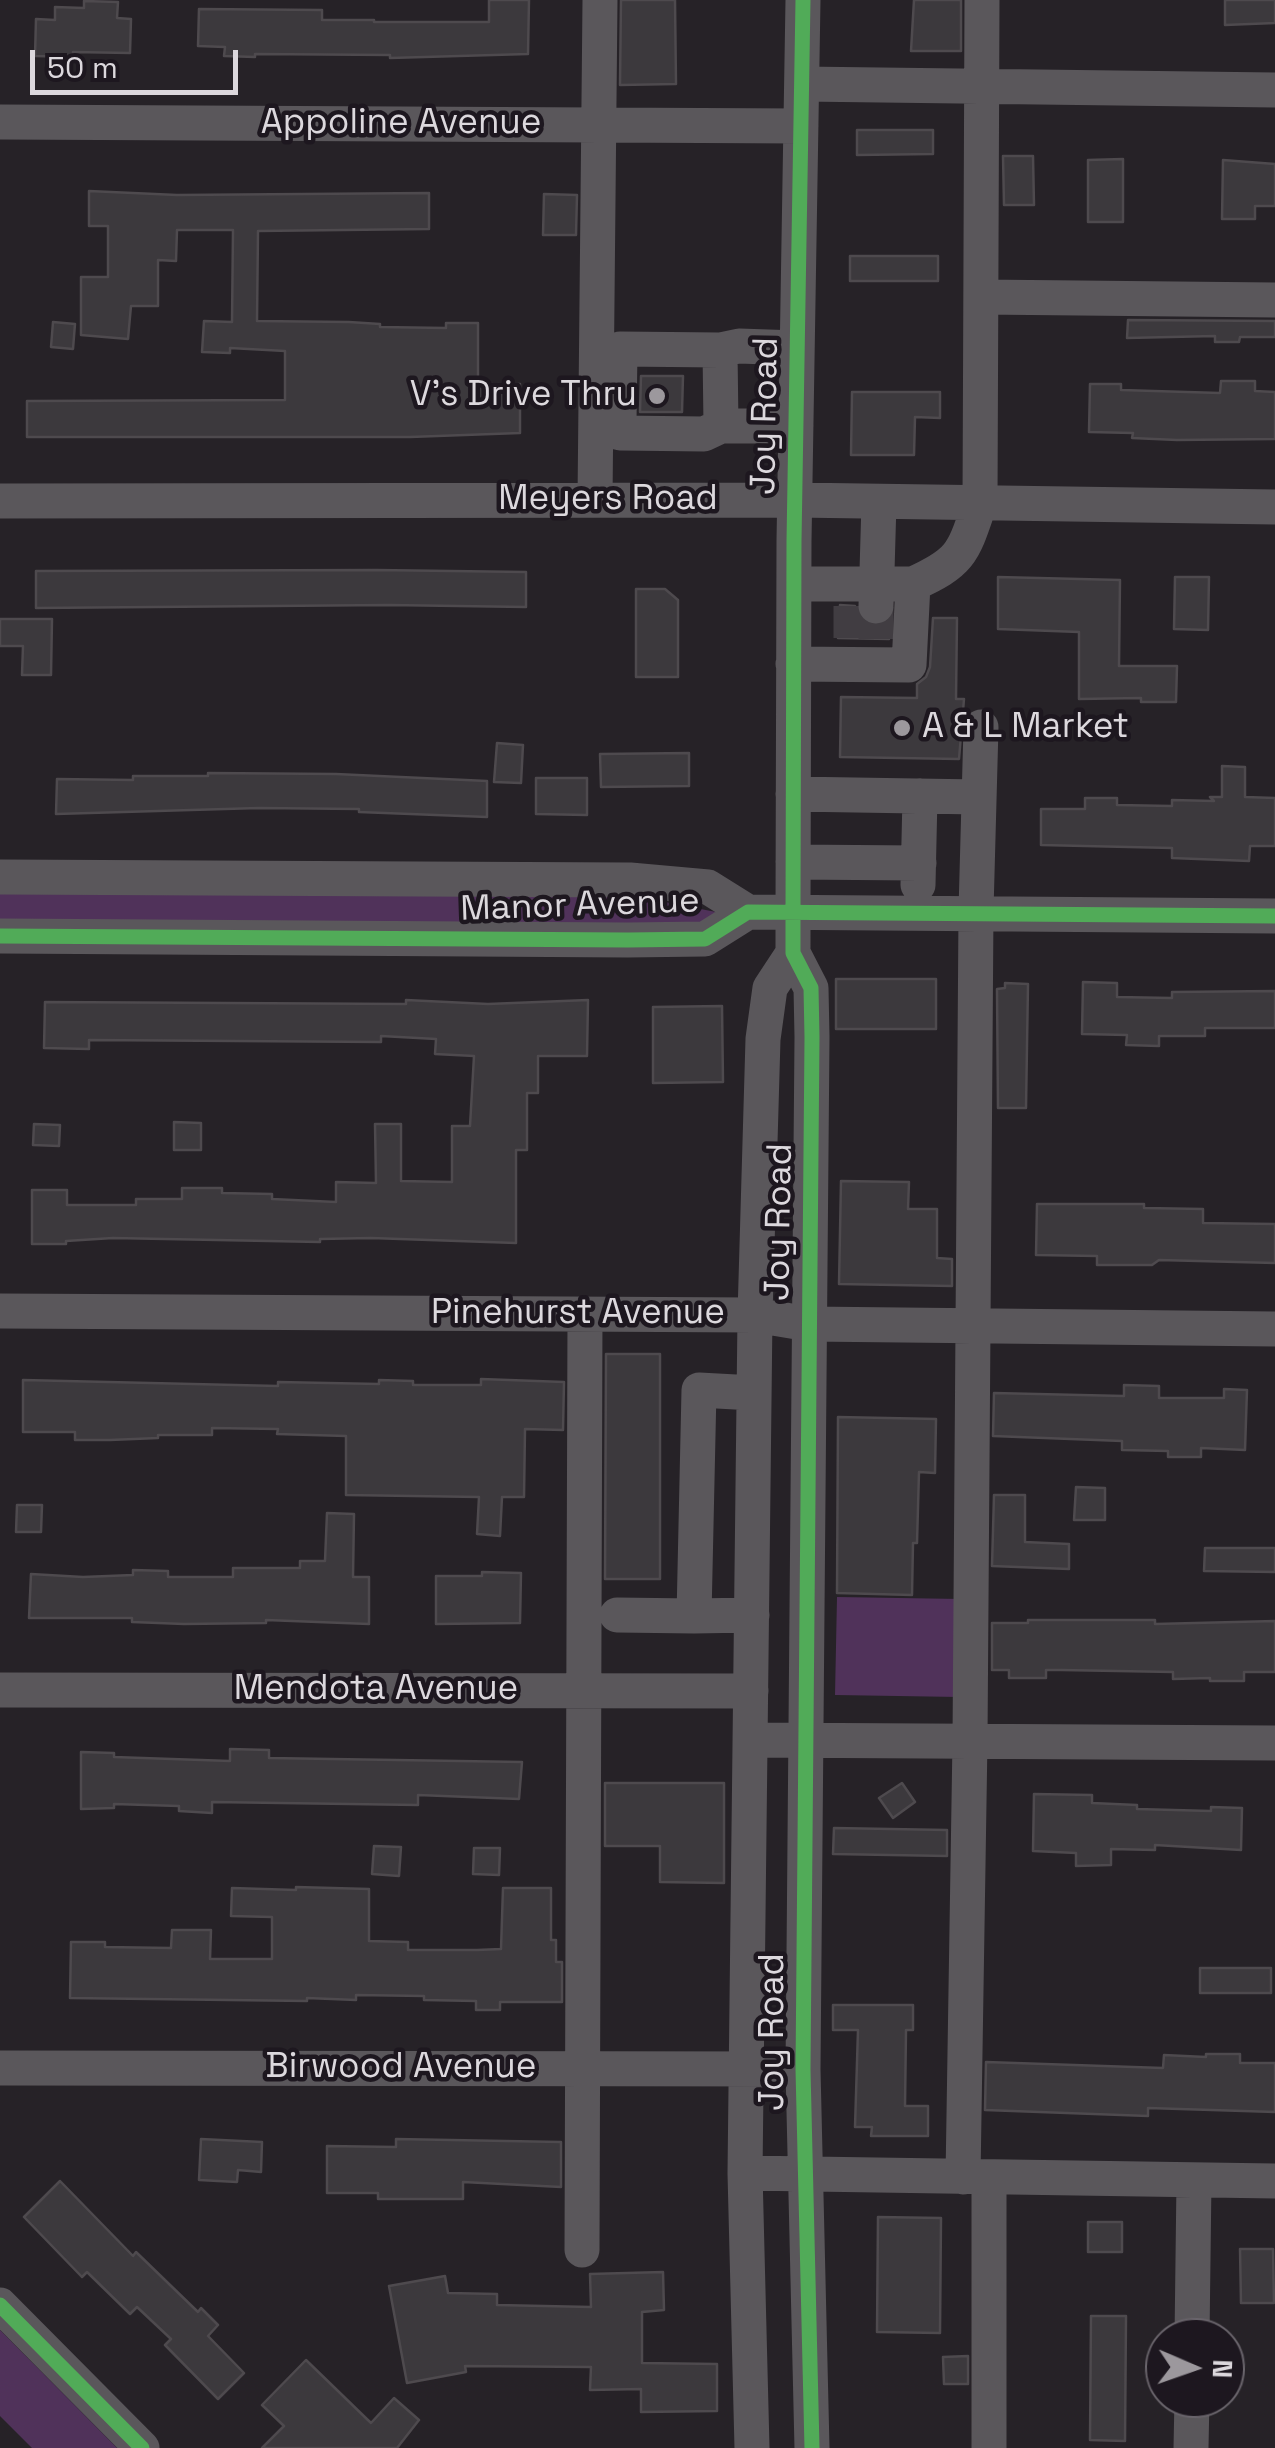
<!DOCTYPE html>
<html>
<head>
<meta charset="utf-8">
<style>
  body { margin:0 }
  #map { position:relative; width:1275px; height:2448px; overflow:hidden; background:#262227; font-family:"Space Grotesk",sans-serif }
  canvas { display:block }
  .north { position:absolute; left:1145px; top:2318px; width:100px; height:100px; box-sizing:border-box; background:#1d171f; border:2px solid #69646b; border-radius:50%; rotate:92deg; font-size:28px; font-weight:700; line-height:40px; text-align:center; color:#dcd8dd }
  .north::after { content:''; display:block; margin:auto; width:35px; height:45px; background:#9c989d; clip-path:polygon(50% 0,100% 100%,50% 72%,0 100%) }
  .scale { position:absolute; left:30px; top:50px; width:208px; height:45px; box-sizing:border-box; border:5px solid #dcd8dd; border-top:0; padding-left:12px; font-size:30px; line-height:35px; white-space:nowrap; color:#dcd8dd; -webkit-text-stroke:8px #1d171f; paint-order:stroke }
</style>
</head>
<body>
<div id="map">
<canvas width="1275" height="2448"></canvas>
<div class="north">N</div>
<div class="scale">50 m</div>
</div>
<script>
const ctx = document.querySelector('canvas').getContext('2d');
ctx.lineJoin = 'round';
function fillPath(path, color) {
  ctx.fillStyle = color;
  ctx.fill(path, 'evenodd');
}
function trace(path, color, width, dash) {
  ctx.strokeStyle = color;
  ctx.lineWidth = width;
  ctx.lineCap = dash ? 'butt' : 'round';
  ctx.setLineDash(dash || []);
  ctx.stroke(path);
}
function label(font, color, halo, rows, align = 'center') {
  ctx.font = font + ' "Space Grotesk",sans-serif';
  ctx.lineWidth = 9;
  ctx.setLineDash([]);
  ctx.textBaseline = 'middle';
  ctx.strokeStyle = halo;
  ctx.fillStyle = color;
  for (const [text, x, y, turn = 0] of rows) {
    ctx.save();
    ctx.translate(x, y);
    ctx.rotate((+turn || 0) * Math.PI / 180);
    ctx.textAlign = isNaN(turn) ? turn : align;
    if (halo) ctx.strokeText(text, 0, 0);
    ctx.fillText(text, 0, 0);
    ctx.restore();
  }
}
const green = new Path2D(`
  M0 893 629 895 716 912 713 923 0 924Z
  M837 1597 961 1599 959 1697 835 1695Z
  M0 2330 117 2448H32L0 2416Z`);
const building = new Path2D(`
  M489 0H529L528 54 390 58V55L255 54V57L224 56 225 47 198 46 199 9 322 10V20H374V22H489Z
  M621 0H675L676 84 620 85Z
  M914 0H961V51H911Z
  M1225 0H1275V23L1225 25Z
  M84 1 118 2 117 18 131 19 130 53 73 52V57L35 56 36 19 55 20V7L84 8Z
  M857 130H933V154L857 155Z
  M1003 156H1033L1034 205H1004Z
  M1123 159V222H1088V160Z
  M1223 160 1275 164V206H1255V219H1222Z
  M89 191 177 195 429 193V229L258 231 257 321 349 322 380 324V327L446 328V323H478V384H520V433L410 437H27V401L285 400V351L230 348V353L202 352 204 321 232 322 233 230H177L176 261 158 260V306H131L128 339 81 335V277H108V226H89Z
  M544 194 577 195 576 235H543Z
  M850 256H938V281H850Z
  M1128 320 1275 321V337H1240L1239 342H1215V336L1127 338Z
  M53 322 75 324 73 349 51 347Z
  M641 376H683L682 412H640Z
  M1221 381H1255V391L1275 392V439L1177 440 1132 438 1133 433 1089 432 1090 384H1121V390L1220 393Z
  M852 392H940V418L915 417 914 455H851Z
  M376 570 526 572V607L389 605 36 608V571Z
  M998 577 1120 580 1119 666H1177L1176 702H1141V698L1079 699V632L998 629Z
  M1175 577H1209L1208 630 1174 629Z
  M636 589H665L678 600V677H636Z
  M840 605 855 606 858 617 866 624 876 627 890 621 889 639 838 638Z
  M933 618H957L956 699H964L959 759 840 757 841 697 917 698V684L926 677 930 667Z
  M0 619H52L51 675H22L23 646H0Z
  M497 743 523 745 521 783 494 782Z
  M689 753V786L601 787 600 754Z
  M1222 766 1245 767V797L1275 798V846H1250L1249 861 1172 858V848L1041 845V809H1085V798H1117V805L1172 806V800L1214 801 1210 797H1222Z
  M208 773 336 774 487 781V817L359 812V809L259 808 56 814 57 779 133 780V776H208Z
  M536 778H587V815L536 814Z
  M836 979H936V1029H836Z
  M1083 982 1117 983V997L1172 998V992L1275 991V1028H1205V1036H1159V1046L1126 1045 1127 1035 1082 1034Z
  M1005 983 1028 984 1026 1108H998L997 989 1005 988Z
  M406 1000 488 1004 588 1000 587 1056H538V1093H527V1150H516V1243L371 1238 320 1239V1242L113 1238 66 1241V1244H32V1190H67V1205H136V1199H182V1188H222V1193L272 1194V1199L336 1202V1182L376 1183 375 1124H401V1181L452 1182V1126H470L474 1056 435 1054 436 1039 381 1036V1042L89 1040V1049L44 1048 45 1002 406 1004Z
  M722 1006 723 1082 653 1083V1007Z
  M174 1122 201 1123V1150H174Z
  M34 1124 60 1125 59 1146 33 1145Z
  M841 1181 909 1182 908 1209H937V1258L952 1259V1286L839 1284Z
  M1037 1204H1144V1208L1203 1209V1223L1275 1224V1263L1159 1260 1152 1265H1097V1256L1036 1255Z
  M606 1354H660V1579H605Z
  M481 1379 564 1382 563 1430 525 1429 524 1497H502L500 1536 477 1534 479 1497 346 1495V1436L277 1434 278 1429 212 1428V1435H158V1438L110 1440H75V1432H23V1380L278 1386V1382L379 1384V1380L413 1381V1385H481Z
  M1124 1385 1159 1386V1398H1224V1389L1247 1390 1245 1450 1201 1448V1457H1168V1451L1122 1450V1441L993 1436 994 1393 1124 1396Z
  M838 1417 936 1419 935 1473 919 1472 917 1543H913L912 1595 837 1593Z
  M1076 1487 1105 1488V1520H1074Z
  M994 1495H1025V1542L1069 1544V1569L992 1566Z
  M17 1505H42L41 1532H16Z
  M327 1513 354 1514 353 1577H369V1624L266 1620V1623L184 1624 132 1622V1618H29L31 1574 83 1577 133 1575V1570L168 1571V1577H233V1568H300V1561H325Z
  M1205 1548H1275V1572L1204 1571Z
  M482 1572 521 1573 520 1623 436 1624V1576H482Z
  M1028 1620H1155V1624L1275 1621V1672H1244V1681H1210V1678L1173 1679V1672L1061 1670H1046V1678H1009V1670H992V1623H1028Z
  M230 1749 269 1750V1758L522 1762 519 1799 418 1795V1805L212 1802V1813L179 1811V1806L114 1804V1808L81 1809V1752L114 1753V1757L230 1761Z
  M605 1783H724V1883L660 1882V1846H605Z
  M902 1783 915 1802 893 1818 879 1798Z
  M1034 1794 1092 1795V1803L1137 1805V1809L1211 1811V1807L1242 1808 1241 1850 1155 1845V1850L1111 1849V1865L1076 1866V1853L1033 1851Z
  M834 1828 947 1830V1856L833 1854Z
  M374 1846 401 1847 399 1876 372 1874Z
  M474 1848H500L499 1875 473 1874Z
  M296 1887 369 1889V1941L408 1942V1950H477L501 1949 503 1888H551V1940H556V1962H562V2002H500V2010H476V2001L424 2000V1996L356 1995V2000L307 1998V2001L70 1998 71 1942H105V1947L171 1948 172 1930H211L210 1959H272V1917L231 1916 232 1888 296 1890Z
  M1200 1968H1271V1993H1200Z
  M833 2005H913V2030H906L905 2106H928V2136H871L872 2127H855L858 2030H833Z
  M1206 2054H1240V2063H1275V2112L1148 2108V2116L985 2110 986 2062 1163 2068 1164 2055 1206 2057Z
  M201 2139 262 2142 261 2172 238 2170 237 2182 199 2180Z
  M396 2139 561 2142V2187L463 2182V2199H378V2193H327V2146L396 2147Z
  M60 2181 133 2256 136 2252 198 2312 201 2308 218 2325 208 2336 244 2373 218 2399 165 2345 171 2339 137 2307 130 2314 87 2272 82 2277 24 2217Z
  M878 2217 941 2218 940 2333 877 2332Z
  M1088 2222H1122V2252H1088Z
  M1240 2249H1273L1274 2303H1241Z
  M663 2272 664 2310 642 2312V2363L717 2364V2411L641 2412V2389L590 2390 591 2367 465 2366 466 2372 407 2383 389 2286 445 2276 448 2293 497 2294V2305L591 2307 590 2274Z
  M1091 2316H1126L1125 2441 1090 2440Z
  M968 2356V2384H944L943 2357Z
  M306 2360 371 2423 394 2398 419 2420 397 2448H262L284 2426 262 2405Z`);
const minorTunnel = new Path2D(`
  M851 606V638
  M876 639V607`);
const minor = new Path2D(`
  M803 0 794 541 793 911V953L811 988 812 1037 803 2069 812 2448
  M802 84 1275 90
  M0 122 801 126
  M981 297 1275 300
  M720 350 620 349 619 422 620 433 704 434 721 426
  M796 426H721L720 350 739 346 797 348
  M595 500 600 0
  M0 501 795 500 1275 507
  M794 584H913
  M876 606 879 502
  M793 664 909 665 913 584C962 562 963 553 980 503L982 0
  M793 794 979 797
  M793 862 919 863
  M0 877 630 880 708 887 748 912
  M918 885 920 796
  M0 936 628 940 705 939 748 912 1275 916
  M0 1311 755 1315 809 1324 1275 1329
  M617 1615 694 1616
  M752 1615 694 1616 699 1390 754 1393
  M0 1690 751 1691
  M752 1740 1275 1743
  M0 2068 803 2069
  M745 2173 1275 2181
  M963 2177 970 1740 976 911 981 727
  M989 2178V2448
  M582 2250 585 1314
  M0 2305 142 2448
  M1192 2338 1194 2180
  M752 2448 745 2173 755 1315 763 1039 770 988 793 953
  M1191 2448 1192 2398`);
const cycleway = new Path2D(`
  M803 0 794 541 793 911V953L811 988 812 1037 803 2069 812 2448
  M0 936 628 940 705 939 748 912 1275 916
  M0 2305 142 2448`);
const markers = [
  [657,396,10,"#9c989d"],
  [902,728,10,"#9c989d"]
];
const streetNames = [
  ["Appoline Avenue",401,124],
  ["Joy Road",766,416,-89],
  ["Meyers Road",608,500],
  ["Manor Avenue",580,906,-2],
  ["Joy Road",780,1222,-89],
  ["Pinehurst Avenue",578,1314],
  ["Mendota Avenue",376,1690],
  ["Joy Road",774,2032,-90],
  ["Birwood Avenue",401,2068]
];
const poiNames = [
  ["V’s Drive Thru",637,396],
  ["A & L Market",922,728,"left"]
];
fillPath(green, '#50325a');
fillPath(building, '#3c393d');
trace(building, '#4e4a4e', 2.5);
trace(minorTunnel, '#413d42', 35, [35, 18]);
trace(minor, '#5a575b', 35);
trace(cycleway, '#51ab58', 15);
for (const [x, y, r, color] of markers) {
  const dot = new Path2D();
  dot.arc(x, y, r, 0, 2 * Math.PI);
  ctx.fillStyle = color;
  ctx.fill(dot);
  trace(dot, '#1d171f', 4);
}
label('35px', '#dcd8dd', '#1d171f', streetNames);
label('35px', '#dcd8dd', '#1d171f', poiNames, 'right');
</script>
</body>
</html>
